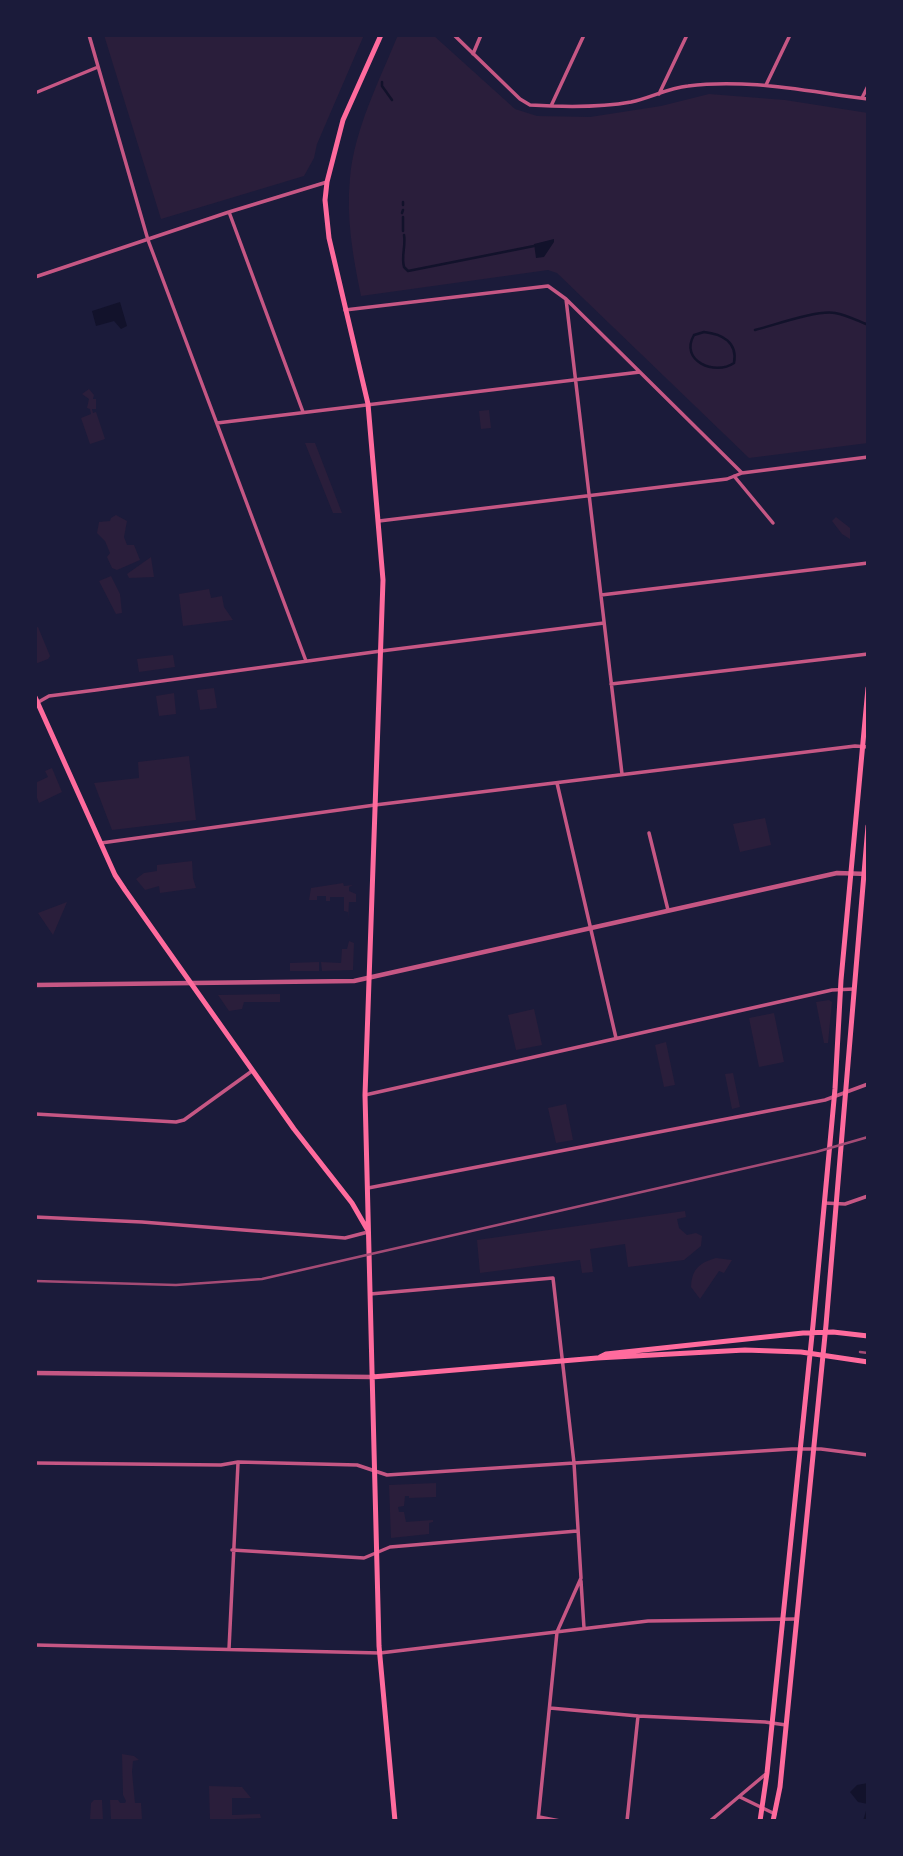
<!DOCTYPE html>
<html>
<head>
<meta charset="utf-8">
<style>
  body { margin:0 }
  #map { position:relative; width:903px; height:1856px; overflow:hidden; background:#1b1b3a; font-family:Poppins,sans-serif }
  canvas { display:block }
  .frame { position:absolute; inset:0; border:37px solid #1b1b3a; pointer-events:none }
</style>
</head>
<body>
<div id="map">
<canvas width="903" height="1856"></canvas>
<div class="frame"></div>
</div>
<script>
const ctx = document.querySelector('canvas').getContext('2d');
ctx.lineJoin = 'round';
function fillPath(path, color) {
  ctx.fillStyle = color;
  ctx.fill(path, 'evenodd');
}
function trace(path, color, width, dash) {
  ctx.strokeStyle = color;
  ctx.lineWidth = width;
  ctx.lineCap = dash ? 'butt' : 'round';
  ctx.setLineDash(dash || []);
  ctx.stroke(path);
}
const green = new Path2D(`
  M104 35H364L317 144 314 158 304 176 161 219Z
  M398 35H433L515 109 537 116 590 117 661 106 709 94 785 100 868 113V443L749 458 557 273 548 270 361 296C353 257 346 218 350 178 354 130 380 79 398 35Z
  M89 389 94 395 93 399H96V409H92L93 413 96 412 105 439 90 444 81 418 91 414 90 409 87 408 89 399 82 394Z
  M489 410 491 428 481 429 479 411Z
  M305 443H315L342 513H333Z
  M116 515 127 521 124 537 127 545H134L140 560 117 570 112 568 107 557 110 553 105 541 97 533 99 522 110 521 111 518Z
  M836 517 850 528V539L842 534 832 521Z
  M151 557 154 577 129 578 127 574Z
  M111 576 120 594 122 613 116 614 99 581Z
  M209 589 211 598 222 596 224 607 233 620 183 626 179 594Z
  M38 627 50 656 48 659 35 664V628Z
  M173 655 175 667 139 672 137 659Z
  M214 688 217 708 200 710 197 690Z
  M174 693 176 714 159 716 156 696Z
  M189 756 196 820 112 830 94 783 139 778 138 762Z
  M52 768 62 792 39 803 35 793V783L48 777 45 771Z
  M765 818 771 845 740 852 733 824Z
  M192 861 193 878 196 888 160 893 159 886 145 890 136 879 144 873 157 871V865Z
  M343 883 344 886 353 885 349 887V891L356 894V902H349L348 920V912L344 911V897H330V901H326V896H317V900H309L311 888Z
  M67 902 53 935 38 913Z
  M349 941 354 943 353 970 322 971 321 962 341 963 342 949H347Z
  M319 962V971H290V963Z
  M280 994V1002H244L242 1009 229 1011 218 995Z
  M829 1000 832 1002 828 1043H824L816 1002Z
  M534 1009 542 1045 516 1050 508 1015Z
  M774 1013 784 1062 759 1067 749 1018Z
  M666 1042 675 1085 664 1087 655 1045Z
  M733 1073 740 1107 732 1109 725 1074Z
  M566 1104 573 1140 556 1143 548 1108Z
  M685 1211 686 1217 677 1219 679 1228 687 1235 696 1233 702 1236 701 1246 684 1260 628 1267 625 1244 590 1249 593 1272 582 1273 580 1260 480 1273 477 1240Z
  M716 1258 732 1260 724 1273 719 1271 700 1299 691 1287C692 1269 699 1263 716 1258Z
  M436 1483V1497L409 1498V1496H405L404 1506 398 1507 399 1512H404L406 1522 433 1520V1522L429 1523V1534L391 1538 389 1485Z
  M122 1754 134 1756 139 1760 133 1761 132 1772 135 1803H141L142 1819H111L110 1800H118L120 1803H125L126 1801 123 1795Z
  M209 1786 242 1787 251 1798H232V1815L260 1814 261 1818 210 1820Z
  M94 1800H102L103 1820H90L91 1803Z`);
const water = new Path2D(`
  M554 239V242L544 257 536 258 534 244Z
  M120 302 127 326 121 329 114 321 96 326 92 311Z
  M868 1783V1821H863L868 1804 858 1802 850 1792 857 1785Z`);
const stream = new Path2D(`
  M382 82V86L392 100
  M403 202V205
  M402 213 403 210
  M403 217V231
  M404 235C406 246 401 256 404 267L408 271 534 246
  M755 330C775 325 816 310 835 313 846 315 856 320 866 324
  M704 332C722 334 738 342 734 363 715 376 679 361 694 335Z`);
const minor = new Path2D(`
  M89 35 148 240 306 661
  M454 35 520 99 530 105C563 107 598 108 631 102 650 98 668 88 688 86 748 78 809 92 868 99
  M473 54 481 35
  M766 85 790 35
  M35 93 98 67
  M659 94 687 35
  M862 98 868 86
  M551 106 584 35
  M229 212 303 412
  M35 277 229 212 327 182
  M566 299 622 774
  M345 310 548 286 566 299 742 473
  M217 423 640 372
  M734 476 773 523
  M379 521 727 479 742 473 868 457
  M601 595 868 563
  M611 684 868 654
  M35 704 49 696 96 690 381 651 604 623
  M557 783 616 1038
  M649 833 668 910
  M101 843 375 805 855 746 868 747
  M365 1095 832 990 854 989
  M35 1114 176 1122 184 1120 252 1071
  M368 1188 825 1100 868 1084
  M824 1203 845 1204 868 1196
  M35 1217 142 1222 345 1238 368 1232
  M370 1294 553 1278 574 1463 581 1578 557 1632 538 1821
  M35 1463 221 1465 238 1462 357 1465 387 1475 792 1449H821L868 1455
  M232 1550 364 1558 390 1547 577 1531
  M581 1581 584 1628
  M35 1645 380 1653 648 1621 796 1619
  M229 1649 238 1463
  M550 1708 638 1716 765 1722 786 1725
  M740 1797 775 1814
  M539 1817 560 1821
  M627 1821 638 1716
  M710 1821 767 1773`);
const tertiary = new Path2D(`
  M35 985 354 981 837 873 868 874
  M35 1373 372 1377`);
const secondary = new Path2D(`
  M381 35 343 120 327 182 325 200 329 238 368 404 383 580 365 1095 379 1646 395 1821
  M35 697 115 875 125 890 294 1129 352 1203 367 1229
  M600 1357 606 1354 803 1333 833 1332 868 1336
  M372 1377 597 1358 745 1350 801 1352 868 1362
  M760 1821 767 1773 813 1325 835 1089 841 980 868 688
  M773 1821 780 1787 826 1325 868 826`);
const rail = new Path2D(`
  M35 1281 176 1285 262 1279 816 1152 868 1137
  M860 1352 868 1353`);
fillPath(green, '#2a1e3b');
fillPath(water, '#12122b');
trace(stream, '#12122b', 2.5);
trace(minor, '#c65784', 3.5);
trace(tertiary, '#c65784', 4.5);
trace(secondary, '#ff6b9d', 5);
trace(rail, '#a44b75', 2.5);
</script>
</body>
</html>
